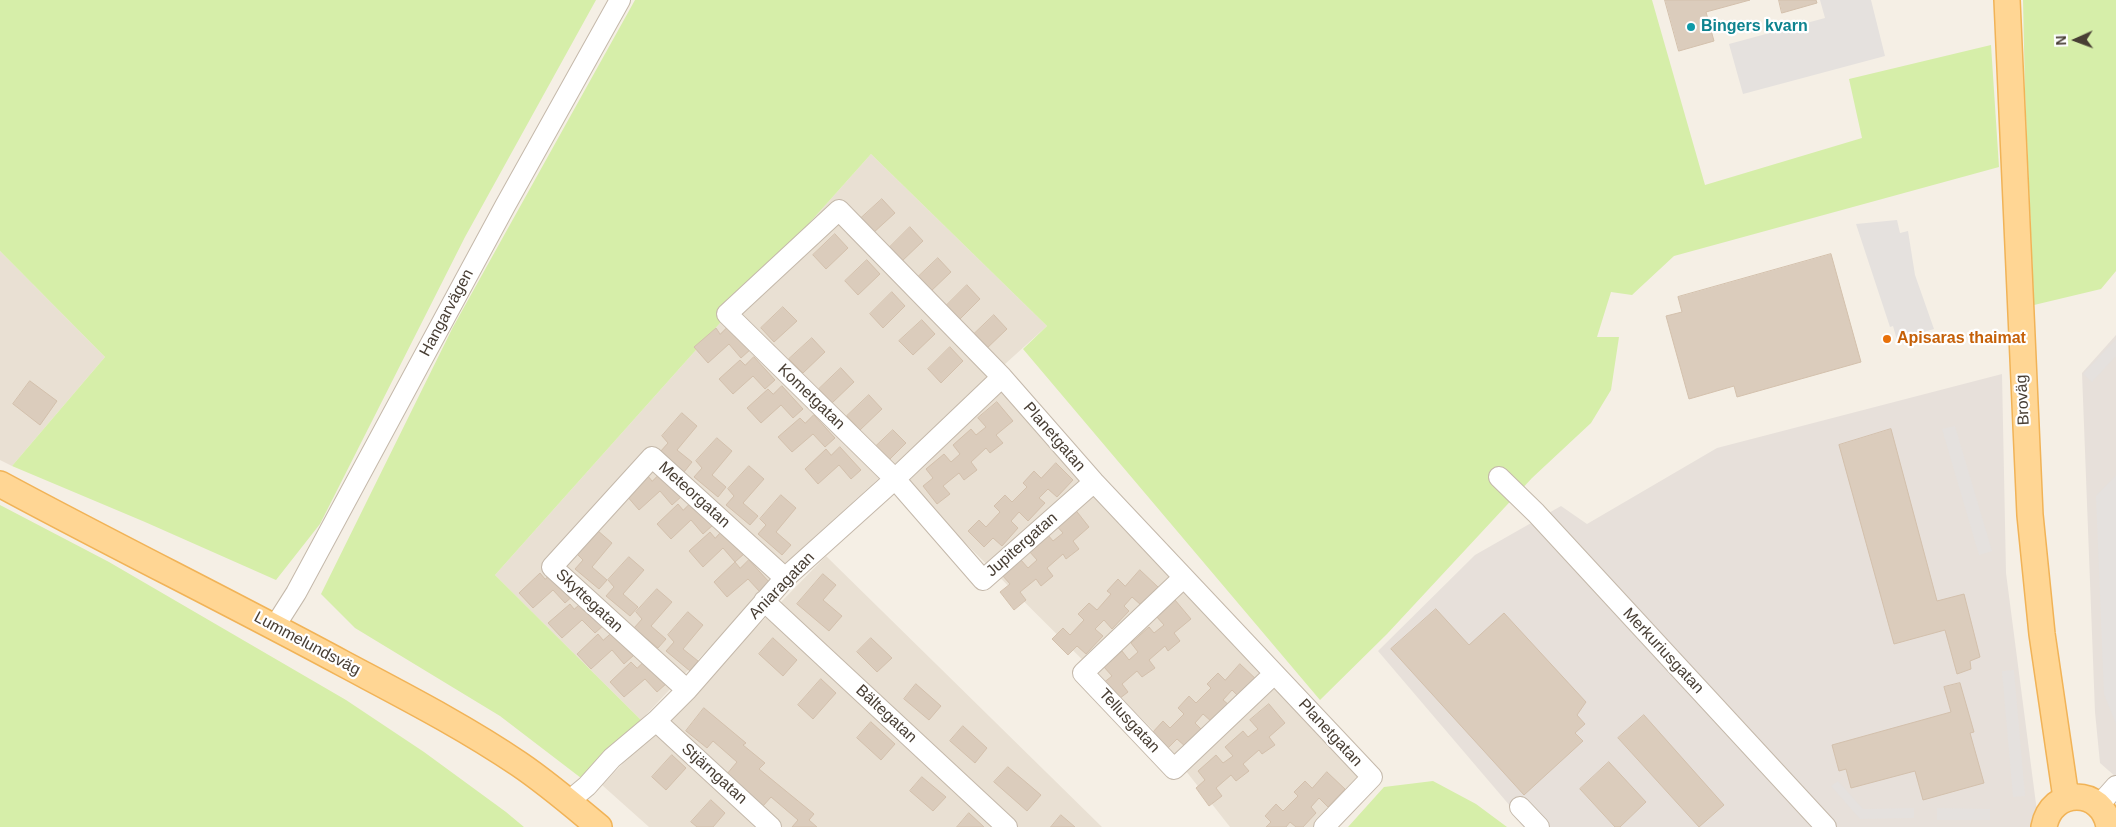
<!DOCTYPE html>
<html>
<head>
<meta charset="utf-8">
<style>
  body { margin:0 }
  #map { position:relative; width:2116px; height:827px; overflow:hidden; background:#f5efe5; font-family:Helvetica,sans-serif }
  canvas { display:block }
  .north { position:absolute; left:2051px; top:15px; width:50px; height:50px; -webkit-text-stroke:4px #fff; paint-order:stroke; rotate:268deg; font-size:14px; font-weight:700; line-height:20px; text-align:center; color:#483e34 }
  .north::after { content:''; display:block; margin:auto; width:18px; height:22px; background:#483e34; clip-path:polygon(50% 0,100% 100%,50% 72%,0 100%) }
</style>
</head>
<body>
<div id="map">
<canvas width="2116" height="827"></canvas>
<div class="north">N</div>
</div>
<script>
const ctx = document.querySelector('canvas').getContext('2d');
ctx.lineJoin = 'round';
function fillPath(path, color) {
  ctx.fillStyle = color;
  ctx.fill(path, 'evenodd');
}
function trace(path, color, width, dash) {
  ctx.strokeStyle = color;
  ctx.lineWidth = width;
  ctx.lineCap = dash ? 'butt' : 'round';
  ctx.setLineDash(dash || []);
  ctx.stroke(path);
}
function label(font, color, halo, rows, align = 'center') {
  ctx.font = font + ' Helvetica,sans-serif';
  ctx.lineWidth = 4.5;
  ctx.setLineDash([]);
  ctx.textBaseline = 'middle';
  ctx.strokeStyle = halo;
  ctx.fillStyle = color;
  for (const [text, x, y, turn = 0] of rows) {
    ctx.save();
    ctx.translate(x, y);
    ctx.rotate((+turn || 0) * Math.PI / 180);
    ctx.textAlign = isNaN(turn) ? turn : align;
    if (halo) ctx.strokeText(text, 0, 0);
    ctx.fillText(text, 0, 0);
    ctx.restore();
  }
}
const residential = new Path2D(`
  M871 154 1047 326 813 538 641 720 495 575Z
  M0 251 105 357 12 466 0 460Z
  M1002 390 1362 777 1316 827H1230L1156 733 906 484Z
  M826 556 1102 827H649L602 785Z`);
const industrial = new Path2D(`
  M2116 335V777L2100 763 2095 712 2082 373Z
  M2002 374 2006 573 2039 827H1528L1378 651 1475 555 1561 506 1587 524 1717 448Z`);
const green = new Path2D(`
  M0 0H596L465 237 320 524 276 580 145 522 12 466 105 357 0 251Z
  M635 0H1652L1705 185 1862 138 1849 79 1991 45 1999 167 1674 256 1632 295 1611 292 1597 337H1619L1611 390 1591 423 1532 478 1387 634 1320 700 1023 349 1047 326 871 154 495 575 641 720 581 778 500 716 355 628 321 594 453 327Z
  M2023 0H2116V271L2101 289 2034 305 2025 92Z
  M0 505 109 562 346 700 424 752 506 812 524 827H0Z
  M1433 781 1476 804 1507 827H1348L1384 787Z`);
const parking = new Path2D(`
  M1820 0H1871L1885 56 1743 94 1729 44 1825 18Z
  M1897 220 1900 233 1908 231 1915 275 1934 329 1897 340 1893 326 1890 327 1856 224Z
  M2116 339V356L2092 382 2083 374Z
  M1955 426 1992 551 1979 555 1942 429Z
  M2116 475V724L2104 694 2096 496Z
  M2014 670 2025 796 2013 797 2002 671Z
  M1838 781 1863 809 1914 808V818L1860 819 1831 786Z
  M1937 808 1990 809V820H1937Z`);
const building = new Path2D(`
  M1665 0H1750L1706 12 1714 41 1679 51Z
  M1779 0H1816L1817 3 1782 13Z
  M882 199 895 213 872 234 859 220Z
  M910 227 923 241 901 262 888 249Z
  M835 234 848 248 826 269 813 255Z
  M1831 254 1861 362 1737 397 1734 386 1689 399 1666 316 1682 312 1678 297Z
  M938 258 951 272 929 293 916 279Z
  M867 260 880 274 858 295 845 281Z
  M967 285 980 299 958 321 945 307Z
  M892 292 905 306 883 328 870 314Z
  M783 307 797 321 774 342 761 328Z
  M994 315 1007 329 985 350 972 336Z
  M922 320 935 334 913 355 899 341Z
  M730 325 751 349 741 358 729 344 708 363 694 347 716 328 720 334Z
  M812 338 825 352 803 373 789 359Z
  M950 347 963 361 941 383 928 369Z
  M754 357 775 380 765 389 753 376 733 394 719 379 740 360 745 365Z
  M841 368 854 382 832 403 819 389Z
  M30 381 57 401 40 425 13 404Z
  M782 386 803 409 793 418 781 405 761 423 747 408 768 389 773 394Z
  M869 395 882 409 860 430 847 416Z
  M997 402 1013 421 996 435 1003 443 990 453 986 448 971 462 977 470 964 480 959 473 943 486 950 494 937 504 923 486 933 478 926 469 944 454 951 462 960 454 953 445 971 429 976 435 986 427 978 418Z
  M682 413 697 426 677 450 692 462 684 472 660 452 668 443 662 436Z
  M814 415 835 438 825 447 813 434 792 452 778 437 800 418 805 423Z
  M1891 429 1937 601 1964 594 1980 657 1970 661 1971 669 1957 674 1945 630 1894 644 1839 445Z
  M893 430 906 443 884 465 871 451Z
  M717 438 732 451 712 475 726 487 718 497 694 477 702 468 696 461Z
  M840 447 861 470 851 479 839 465 818 484 805 469 826 449 831 455Z
  M1056 463 1073 480 1057 497 1048 489 1039 498 1045 503 1028 521 1019 512 1011 521 1018 528 1002 546 993 538 984 547 968 531 979 520 986 527 1000 512 994 506 1005 495 1012 502 1027 487 1023 483 1034 471 1041 478Z
  M749 466 764 479 743 503 758 516 750 525 726 505 734 496 728 489Z
  M661 473 682 496 672 505 660 491 639 510 626 495 647 475 652 481Z
  M781 495 796 508 776 532 791 545 782 555 758 534 766 525 760 519Z
  M692 502 713 525 703 534 691 520 671 539 657 524 678 504 683 510Z
  M1074 508 1089 527 1073 541 1079 549 1066 559 1063 554 1047 568 1053 576 1041 586 1036 579 1020 592 1026 600 1014 610 1000 592 1010 584 1002 575 1021 560 1028 568 1037 560 1029 551 1048 535 1053 541 1063 533 1055 524Z
  M724 529 745 553 735 562 723 548 703 567 689 551 710 532 715 538Z
  M597 530 612 543 592 567 607 580 599 589 575 569 583 560 577 554Z
  M629 557 644 570 623 594 638 607 630 616 606 596 614 587 608 580Z
  M749 560 770 583 760 592 748 579 727 597 714 582 735 562 740 568Z
  M1140 570 1158 587 1141 605 1132 597 1124 606 1129 611 1112 629 1104 620 1095 629 1103 636 1086 654 1077 646 1068 655 1052 639 1063 628 1070 635 1084 620 1078 614 1089 603 1097 610 1111 594 1107 591 1118 579 1125 586Z
  M554 571 575 594 565 603 553 590 533 608 519 593 540 573 545 579Z
  M823 574 836 585 823 600 842 616 829 631 797 604Z
  M657 589 672 602 651 626 666 639 658 648 634 628 642 619 636 612Z
  M1175 600 1191 619 1174 633 1180 641 1168 651 1165 646 1149 660 1155 668 1142 677 1137 671 1122 684 1128 692 1115 702 1102 684 1112 676 1104 667 1122 651 1129 660 1138 652 1131 643 1149 627 1154 633 1164 625 1156 616Z
  M584 601 605 624 595 633 582 620 562 638 548 623 570 604 574 609Z
  M1436 609 1469 645 1504 613 1586 702 1577 715 1585 724 1575 733 1583 741 1524 795 1391 649Z
  M688 612 703 625 683 649 698 661 690 671 666 651 674 642 668 635Z
  M613 632 634 655 624 664 612 650 591 669 577 654 598 634 603 640Z
  M773 638 797 660 783 676 759 654Z
  M871 638 892 658 877 672 857 652Z
  M646 660 667 683 657 692 645 679 624 697 610 682 631 662 637 668Z
  M1240 664 1258 681 1241 699 1232 690 1223 700 1229 705 1212 722 1203 714 1195 723 1202 730 1186 747 1177 739 1168 748 1152 733 1163 721 1170 728 1184 714 1178 708 1189 696 1196 703 1211 688 1207 684 1218 673 1225 680Z
  M821 679 836 693 813 719 798 705Z
  M1960 683 1974 732 1970 733 1984 783 1923 800 1915 771 1851 788 1846 769 1839 771 1832 745 1951 712 1944 687Z
  M916 684 941 706 929 720 904 699Z
  M1269 704 1285 723 1269 737 1275 745 1262 754 1259 750 1243 764 1249 771 1236 781 1231 775 1216 788 1222 796 1209 806 1196 788 1205 780 1198 771 1216 755 1223 763 1233 756 1225 747 1243 731 1248 737 1258 729 1250 720Z
  M704 708 746 743 743 745 765 763 759 769 814 814 809 820 817 827H792L798 820 771 797 763 806 726 775 737 762 713 741 707 748 686 731Z
  M1644 715 1724 805 1699 827 1618 738Z
  M871 722 895 744 881 760 857 738Z
  M963 726 987 748 975 763 950 741Z
  M672 755 686 768 666 790 652 777Z
  M1609 762 1646 802 1620 827H1615L1580 789Z
  M1008 767 1041 795 1027 811 994 782Z
  M1327 772 1345 789 1328 807 1319 798 1311 807 1316 813 1303 827H1296L1290 822 1286 827H1266L1271 822 1265 816 1276 804 1283 811 1298 796 1294 792 1305 781 1312 788Z
  M922 777 946 797 933 811 910 791Z
  M711 800 725 813 713 827H697L691 822Z
  M969 813 984 827H957Z
  M1061 815 1075 827H1051Z`);
const minor = new Path2D(`
  M1499 477 1536 513 1826 827
  M1094 482 983 580 895 479 727 314 839 210 1002 377 1094 482 1372 777 1324 827
  M1183 578 1083 673 1174 769 1274 674
  M764 601 1007 827
  M275 626 296 593 505 206 620 0
  M687 690 552 567 652 457 785 578
  M656 721 771 827
  M569 801 587 786 612 758 656 721 687 690 785 578 895 479 1002 377
  M2099 805 2116 786
  M1520 807 1539 827`);
const major = new Path2D(`
  M2007 0 2030 515 2042 634 2066 798
  M0 484C113 545 229 602 342 663 402 695 463 726 519 764 547 783 573 805 599 827
  M2044 827C2051 787 2103 787 2109 827`);
const markers = [
  [1691,27,5,"#0f9aa8"],
  [1887,339,5,"#e8710a"]
];
const cultureNames = [
  ["Bingers kvarn",1701,27]
];
const streetNames = [
  ["Hangarvägen",447,313,-62],
  ["Kometgatan",811,397,44],
  ["Broväg",2023,400,-93],
  ["Planetgatan",1054,437,49],
  ["Meteorgatan",694,495,42],
  ["Jupitergatan",1022,545,-41],
  ["Aniaragatan",782,586,-46],
  ["Skyttegatan",589,601,43],
  ["Lummelundsväg",307,644,28],
  ["Merkuriusgatan",1663,651,47],
  ["Bältegatan",886,714,43],
  ["Tellusgatan",1129,721,47],
  ["Planetgatan",1330,733,47],
  ["Stjärngatan",714,774,42]
];
const foodNames = [
  ["Apisaras thaimat",1897,339]
];
fillPath(residential, '#e9e0d3');
fillPath(industrial, '#e7e0da');
fillPath(green, '#d6eea9');
fillPath(parking, '#e5e1de');
fillPath(building, '#dbccbc');
trace(building, '#d3c0ac', 1);
trace(minor, '#c4b8aa', 22);
trace(major, '#f1b357', 28);
trace(minor, '#fff', 20);
trace(major, '#ffd694', 25);
for (const [x, y, r, color] of markers) {
  const dot = new Path2D();
  dot.arc(x, y, r, 0, 2 * Math.PI);
  ctx.fillStyle = color;
  ctx.fill(dot);
  trace(dot, '#fff', 2);
}
label('bold 16px', '#0d838f', '#fff', cultureNames, 'left');
label('16px', '#483e34', '#fff', streetNames);
label('bold 16px', '#c56008', '#fff', foodNames, 'left');
</script>
</body>
</html>
